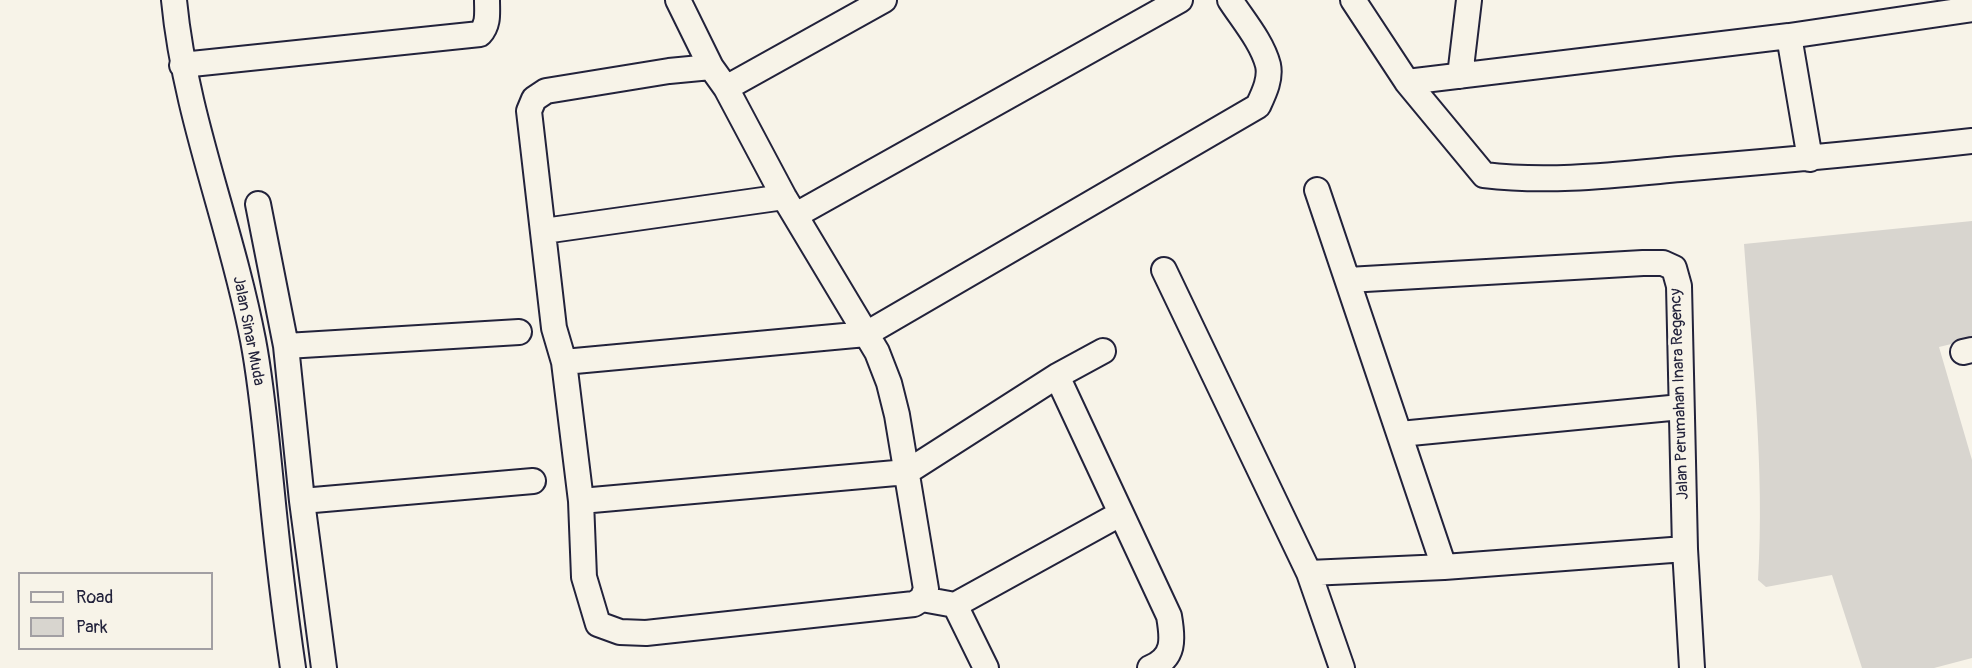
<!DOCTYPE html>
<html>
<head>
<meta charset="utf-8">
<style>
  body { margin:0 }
  #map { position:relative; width:1972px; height:668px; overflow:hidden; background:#f7f3e8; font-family:Pangolin,sans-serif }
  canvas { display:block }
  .legend { position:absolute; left:18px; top:572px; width:195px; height:78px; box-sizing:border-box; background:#f7f3e8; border:2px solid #a29fa3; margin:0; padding:8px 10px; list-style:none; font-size:18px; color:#22223b }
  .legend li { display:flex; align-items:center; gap:12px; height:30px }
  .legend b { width:30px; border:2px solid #a29fa3 }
</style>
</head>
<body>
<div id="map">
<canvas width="1972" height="668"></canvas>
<ul class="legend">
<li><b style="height:8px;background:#f7f3e8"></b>Road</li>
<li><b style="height:16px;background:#d8d5cf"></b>Park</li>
</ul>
</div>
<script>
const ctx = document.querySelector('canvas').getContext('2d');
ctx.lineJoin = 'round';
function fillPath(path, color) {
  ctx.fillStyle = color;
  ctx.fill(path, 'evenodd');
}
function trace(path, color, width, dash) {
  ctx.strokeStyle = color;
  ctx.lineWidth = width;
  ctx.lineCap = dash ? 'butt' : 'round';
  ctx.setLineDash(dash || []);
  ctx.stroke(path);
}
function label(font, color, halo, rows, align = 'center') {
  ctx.font = font + ' Pangolin,sans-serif';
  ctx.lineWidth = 5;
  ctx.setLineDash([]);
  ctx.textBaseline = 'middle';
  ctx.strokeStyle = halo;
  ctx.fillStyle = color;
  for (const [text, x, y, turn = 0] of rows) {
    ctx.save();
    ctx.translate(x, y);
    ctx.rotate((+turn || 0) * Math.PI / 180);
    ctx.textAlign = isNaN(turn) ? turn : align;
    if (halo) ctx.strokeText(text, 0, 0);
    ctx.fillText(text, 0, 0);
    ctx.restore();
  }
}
const green = new Path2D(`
  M1972 221V339L1939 347 1972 460V658L1934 668H1862L1832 575 1766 587 1758 580C1765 468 1752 356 1744 244Z`);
const minor = new Path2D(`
  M174 0C185 116 231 225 253 340 262 387 266 436 271 484 277 545 284 607 293 668
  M678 0 711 67 726 88 784 197 877 352 889 383 897 415 926 589 922 599 914 604 646 633 620 632 598 624 584 577 581 501 564 362 554 328 529 111 534 99 546 91 669 71 711 67
  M1353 0 1407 82 1484 175C1549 183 1615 175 1680 169 1778 161 1875 152 1972 141
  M1789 36 1810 159
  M182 65 480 34C489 24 487 13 487 0
  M1460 76 1469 0
  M1407 82 1789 36 1972 9
  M726 88 884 0
  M1317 190 1444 567
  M258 204 286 346 302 501 324 668
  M796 215 1180 0
  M544 231 784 197
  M1164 270 1309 573 1342 668
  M1348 280 1643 263H1663L1674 268 1679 286 1685 549 1692 668
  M286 346 519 332
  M1963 352 1972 350
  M564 362 866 334 1258 106C1264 93 1271 79 1268 65 1262 42 1243 20 1230 0
  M1057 376 1169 616C1173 639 1175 658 1150 668
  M1400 434 1681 407
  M302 501 533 481
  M581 501 907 472 1057 376 1103 351
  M1309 573 1444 567 1685 549
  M922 599 955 605 986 668
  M955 605 1120 514`);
const streetNames = [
  ["Jalan Sinar Muda",248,331,79],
  ["Jalan Perumahan Inara Regency",1680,394,-92]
];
fillPath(green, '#d8d5cf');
trace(minor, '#22223b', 28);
trace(minor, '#f7f3e8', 24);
label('16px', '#22223b', '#f7f3e8', streetNames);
</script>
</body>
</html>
